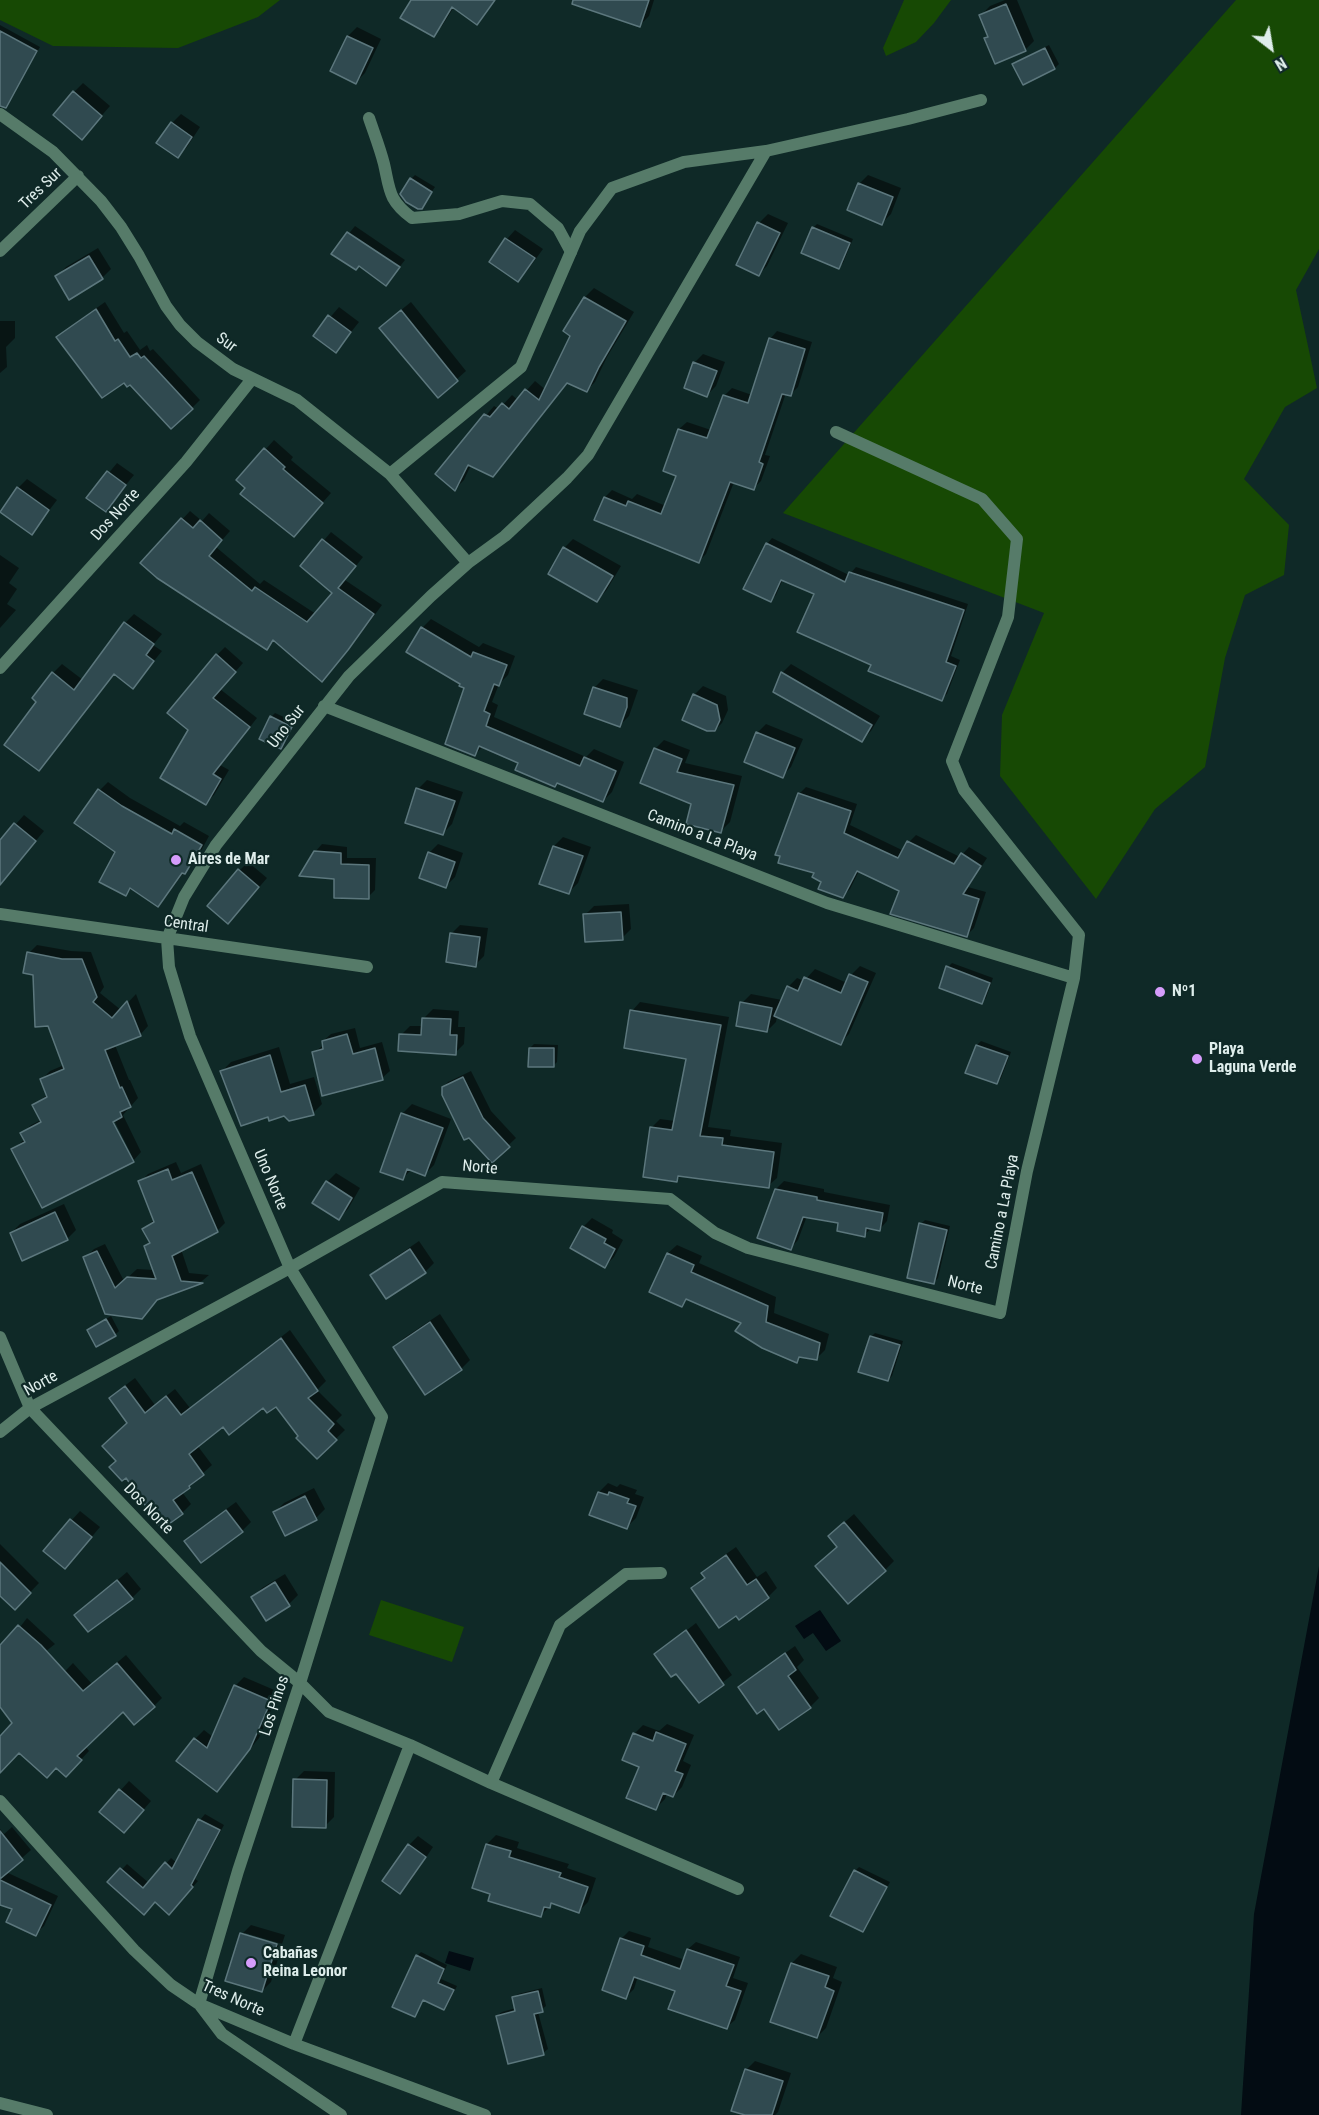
<!DOCTYPE html>
<html>
<head>
<meta charset="utf-8">
<style>
  body { margin:0 }
  #map { position:relative; width:1319px; height:2115px; overflow:hidden; background:#0f2927; font-family:"Roboto Condensed",sans-serif }
  canvas { display:block }
  .north { position:absolute; left:1241px; top:18px; width:60px; height:60px; -webkit-text-stroke:4px #0f2927; paint-order:stroke; rotate:149deg; font-size:16px; font-weight:700; line-height:24px; text-align:center; color:#deedeb }
  .north::after { content:''; display:block; margin:auto; width:21px; height:27px; background:#deedeb; clip-path:polygon(50% 0,100% 100%,50% 72%,0 100%) }
</style>
</head>
<body>
<div id="map">
<canvas width="1319" height="2115"></canvas>
<div class="north">N</div>
</div>
<script>
const ctx = document.querySelector('canvas').getContext('2d');
ctx.lineJoin = 'round';
function fillPath(path, color) {
  ctx.fillStyle = color;
  ctx.fill(path, 'evenodd');
}
function trace(path, color, width, dash) {
  ctx.strokeStyle = color;
  ctx.lineWidth = width;
  ctx.lineCap = dash ? 'butt' : 'round';
  ctx.setLineDash(dash || []);
  ctx.stroke(path);
}
function label(font, color, halo, rows, align = 'center') {
  ctx.font = font + ' "Roboto Condensed",sans-serif';
  ctx.lineWidth = 4.5;
  ctx.setLineDash([]);
  ctx.textBaseline = 'middle';
  ctx.strokeStyle = halo;
  ctx.fillStyle = color;
  for (const [text, x, y, turn = 0] of rows) {
    ctx.save();
    ctx.translate(x, y);
    ctx.rotate((+turn || 0) * Math.PI / 180);
    ctx.textAlign = isNaN(turn) ? turn : align;
    if (halo) ctx.strokeText(text, 0, 0);
    ctx.fillText(text, 0, 0);
    ctx.restore();
  }
}
const green = new Path2D(`
  M0 0H280L258 17 178 48 53 46 0 20Z
  M904 0H951L934 23 916 42 886 56 883 48Z
  M1236 0H1319V249L1296 290 1317 388 1285 407 1244 479 1289 525 1284 575 1245 595 1225 658 1205 767 1155 809 1096 899 1000 776 1002 715 1044 613 783 513Z
  M381 1600 464 1627 452 1662 369 1635Z`);
const water = new Path2D(`
  M1319 1566V2115H1241L1254 1914Z
  M820 1610 841 1641 826 1651 813 1633 804 1639 795 1626Z
  M449 1951 474 1958 470 1971 445 1963Z`);
const shadow = new Path2D(`
  M413 0H496L477 23 454 7 442 26 433 35Z
  M592 0H654L649 16 640 25Z
  M1005 0H1017L1034 41 1025 50 986 38 989 36 981 15 990 6Z
  M0 25 40 47 13 93 0 87Z
  M357 27 381 39 365 73 356 82 332 70 348 36Z
  M1049 45 1059 64 1055 68 1014 65 1018 61Z
  M83 83 110 106 90 129 74 92Z
  M181 114 200 127 187 147 178 156 172 123Z
  M415 175 435 187 421 207 411 179Z
  M868 175 901 188 891 214 882 223 859 184Z
  M768 214 788 223 767 266 758 275 759 223Z
  M817 224 853 239 843 263 839 267 813 228Z
  M355 226 405 260 386 284 359 265 333 253Z
  M515 230 543 249 527 271 518 280 491 261 507 239Z
  M98 248 111 269 102 278 57 276 66 267Z
  M594 288 634 312 607 357 595 382 586 391 568 382 493 475 471 465 464 480 455 489 437 474 494 406 499 409 512 395 518 400 535 381 546 390 572 335 565 331 585 297Z
  M105 302 124 333 127 331 140 350 147 345 150 351 153 349 200 400 192 408 130 383 58 337 67 329Z
  M411 302 466 371 438 396 390 319Z
  M339 307 359 322 336 351 315 335Z
  M0 321H15V338L6 347 7 367 0 373Z
  M777 331 812 342 798 387 790 395 786 393 765 455 770 456 761 481 753 489 734 482 706 554 699 561 605 497 612 490 632 499 637 494 666 506 678 475 665 471 679 429 687 422 711 430 724 396 732 388 752 395 770 339Z
  M703 354 725 362 716 386 707 395 694 363Z
  M274 440 293 457 291 460 331 493 302 526 247 488 238 480Z
  M117 463 134 475 105 510 88 498Z
  M27 479 57 500 32 533 18 488Z
  M190 511 202 521 209 513 230 531 216 547 260 584 264 580 316 614 335 592 302 566 331 532 363 557 345 580 382 605 356 640 330 671 275 640 266 648 142 563Z
  M772 538 849 575 856 567 968 604 951 656 960 660 947 694 941 699 873 665 815 593 783 579 776 595 771 600 767 544Z
  M573 539 621 566 606 591 597 600 564 548Z
  M0 555 19 568 9 583 17 589 7 604 16 610 0 628Z
  M134 614 162 634 153 645 162 651 133 687 115 673 39 769 38 701 53 673 62 664 83 680 125 623Z
  M431 619 479 647 483 643 515 656 508 675 499 684 492 702 498 705 494 717 586 757 594 749 624 762 612 792 603 801 559 782 555 785 520 762 483 746 475 755 466 687 422 628Z
  M225 647 243 663 220 689 257 718 220 765 229 770 214 795 206 803 190 729 217 655Z
  M791 664 880 716 871 731 862 740 782 673Z
  M603 679 638 690 629 716 620 725 594 688Z
  M703 686 726 696 728 710 722 723 713 732 684 720 694 695Z
  M275 713 295 722 281 747 271 717Z
  M766 724 803 739 791 767 782 776 757 733Z
  M664 740 690 750 685 763 742 776 730 822 721 831 693 803 642 782 655 749Z
  M427 780 463 792 452 824 443 833 418 789Z
  M108 782 130 798 180 826 184 822 209 836 194 864 184 872 166 897 158 905 132 888 126 894 117 851 100 790Z
  M806 787 857 804 850 825 904 851 909 842 916 835 960 857 969 847 987 858 968 887 986 892 974 928 967 935 901 890 859 871 850 889 843 896 823 881 816 872 799 794Z
  M24 815 44 831 14 867 0 872V842Z
  M563 837 591 847 578 883 569 892 541 883 554 846Z
  M322 844 347 847V858H376L375 890 368 897 336 878 315 852Z
  M438 844 463 853 455 877 446 886 429 853Z
  M248 862 267 878 237 913 239 871Z
  M629 904 631 929 622 938 585 915 594 906Z
  M460 925 488 928 484 956 475 965 451 934Z
  M37 945 71 951 91 952 104 987 100 993 121 1010 136 994 148 1026 140 1035 115 1045 129 1080H130L138 1098 123 1115 141 1152 134 1160 111 1114 109 1116 133 1161 13 1149 25 1139 22 1134 31 1125 41 1120 34 1105 48 1094 42 1079 50 1071 64 1065 29 953Z
  M952 963 993 978 986 998 982 1002 948 967Z
  M860 966 876 973 849 1034 840 1043 777 1016 776 1022 767 1031 742 1003 751 994 782 1000 788 987 797 978 804 981 815 969 847 983 851 975Z
  M640 1002 729 1017 708 1127 731 1130 730 1136 782 1143 777 1178 768 1186 682 1175 676 1180 651 1128 660 1119 675 1121 688 1058 632 1011Z
  M433 1009 459 1011 458 1027H465L464 1044 455 1053 401 1035 410 1026H423L424 1018Z
  M355 1028 360 1048 382 1042 390 1071 382 1078 313 1053 324 1045 323 1041 331 1034Z
  M981 1041 1011 1052 1001 1078 997 1083 977 1045Z
  M534 1044 558 1045 557 1062 553 1066 530 1048Z
  M279 1047 290 1084 314 1077 322 1104 313 1113 269 1115 222 1071 231 1062Z
  M471 1071 491 1111 516 1138 492 1161 469 1136 465 1138 441 1089 448 1082Z
  M412 1104 451 1119 434 1165 425 1174 412 1169 403 1178 381 1171 403 1113Z
  M176 1162 181 1173 201 1164 225 1223 217 1231 181 1249 189 1273 209 1275 202 1281 159 1298 142 1317 85 1258 94 1249 105 1244 124 1281 137 1269 154 1270 145 1246 151 1241 143 1229 155 1219 140 1182 148 1174Z
  M336 1173 360 1188 348 1209 339 1218 327 1182Z
  M784 1181 824 1189V1192L890 1205 887 1221 880 1229 872 1228 864 1235 840 1222 807 1216 798 1240 791 1248 776 1189Z
  M64 1204 76 1230 67 1239 11 1233 20 1224Z
  M592 1218 613 1230 612 1233 623 1240 614 1257 605 1266 583 1227Z
  M925 1220 950 1226 938 1278 934 1282 921 1224Z
  M419 1241 434 1263 425 1272 372 1276 381 1267Z
  M677 1245 702 1256 699 1263 776 1297 774 1313 829 1334 825 1350 816 1359 801 1356 796 1361 744 1322 688 1298 682 1305 668 1253Z
  M440 1314 470 1360 461 1369 395 1347 404 1338Z
  M111 1316 119 1331 115 1335 88 1330Z
  M290 1330 326 1381 317 1390 342 1415 336 1421 345 1430 317 1457 276 1404 263 1406 223 1425 197 1445 212 1465 182 1492 191 1504 182 1513 117 1461 129 1423 111 1399 119 1390 135 1378 155 1405 175 1389 190 1408Z
  M875 1333 903 1341 892 1376 888 1380 871 1337Z
  M608 1483 617 1487 620 1484 637 1490 635 1494 644 1497 636 1518 627 1527 599 1492Z
  M314 1488 325 1509 316 1518 275 1512 284 1503Z
  M236 1502 251 1522 242 1531 186 1541 195 1532Z
  M80 1511 100 1527 74 1558 45 1550Z
  M854 1514 894 1561 885 1570 838 1546 839 1527Z
  M0 1544 39 1583 15 1608 0 1594Z
  M736 1547 757 1577 766 1571 777 1588 768 1597 693 1588 706 1577 703 1573 712 1564Z
  M127 1572 141 1589 132 1598 76 1615Z
  M285 1574 298 1595 289 1604 253 1597 262 1588Z
  M27 1618 55 1644 0 1688V1653Z
  M696 1623 732 1675 699 1701 676 1672 656 1654Z
  M795 1646 804 1660 797 1667 819 1698 810 1707H764L740 1687 749 1679Z
  M126 1655 162 1698 154 1706 123 1709 85 1746 89 1751 74 1767 56 1766 19 1751 0 1771V1738L73 1663 92 1684Z
  M244 1677 279 1692 259 1738 217 1790 195 1739 204 1730 213 1737 235 1686Z
  M667 1724 694 1735 683 1761 691 1765 682 1787 673 1796 667 1793 665 1799 656 1808 641 1766 634 1734 643 1725 659 1731Z
  M304 1771 335 1772 334 1817 325 1826 295 1780Z
  M129 1781 151 1801 133 1822 101 1812Z
  M205 1814 224 1825 195 1879 198 1881 175 1907 110 1882 127 1864 149 1883 171 1858 177 1863 200 1820Z
  M12 1827 31 1850 6 1872 58 1896 44 1926 35 1934 14 1908 0 1904V1829L4 1834Z
  M496 1835 519 1842 517 1848 569 1864 567 1868 596 1878 588 1902 579 1911 554 1902 541 1915 492 1893 487 1844Z
  M418 1836 433 1847 409 1883 400 1892 409 1845Z
  M859 1867 890 1882 867 1926 863 1930 855 1871Z
  M251 1925 285 1935 282 1944 245 1933V1936L282 1946 271 1982 262 1991 242 1934Z
  M629 1931 651 1938 648 1947 685 1960 688 1949 696 1942 740 1957 733 1978 748 1983 735 2020 727 2027 677 1990 638 1976 634 1989 626 1997 621 1939Z
  M421 1952 447 1965 441 1979 457 1986 448 2004 444 2008 424 1999 414 2015 417 1956Z
  M801 1954 837 1967 833 1978 842 1982 826 2028 817 2037 772 2022 792 1963Z
  M542 1988 546 2006 538 2012 548 2049 543 2053 497 2016 502 2012 516 2008 514 1998 518 1994Z
  M755 2061 791 2073 778 2112 775 2115H750L746 2070Z`);
const building = new Path2D(`
  M411 0H495L477 25 452 7 434 37 400 18Z
  M573 0H649L640 27 572 4Z
  M1006 4 1026 51 995 64 984 38 988 37 979 15Z
  M0 31 37 51 6 108 0 106Z
  M347 36 373 48 356 84 330 71Z
  M1045 48 1055 69 1023 85 1012 64Z
  M73 91 102 116 82 140 53 115Z
  M171 122 192 137 178 158 156 143Z
  M410 178 432 192 422 209H418L406 202 400 194Z
  M858 183 893 197 882 225 847 210Z
  M757 222 780 233 759 276 736 265Z
  M812 227 850 243 839 269 801 253Z
  M347 232 400 267 386 286 359 266 356 270 331 254Z
  M505 238 535 258 518 282 489 262Z
  M89 256 103 279 69 300 55 276Z
  M584 297 626 321 599 367 587 392 567 383 493 477 468 465 455 491 435 474 484 414 490 417 502 403 509 409 525 389 539 400 570 336 563 331Z
  M96 309 115 341 118 339 130 357 137 353 141 358 144 356 193 409 171 429 130 385 127 387 124 383 102 398 56 337Z
  M401 310 458 381 438 398 379 328Z
  M328 315 351 332 336 353 313 336Z
  M769 338 805 349 791 396 782 394 759 462 763 464 754 490 730 482 699 563 594 520 604 497 626 506 628 501 661 514 676 476 663 471 678 429 707 438 723 395 748 403Z
  M693 362 717 371 707 397 684 388Z
  M264 448 285 467 283 469 323 503 294 537 240 494 245 488 236 480Z
  M107 471 126 485 106 512 86 498Z
  M17 487 49 510 32 535 0 512Z
  M181 518 193 528 200 520 222 540 209 556 252 591 255 587 307 622 332 593 300 566 322 539 356 566 338 588 374 614 348 650 322 682 273 640 267 650 157 578 140 563Z
  M766 543 845 582 849 572 964 610 946 662 956 666 942 701 868 671 871 665 797 632 814 594 781 580 771 602 743 589Z
  M563 547 613 576 597 602 548 574Z
  M124 622 154 644 146 655 154 661 133 689 114 674 39 771 4 745 36 702 32 698 52 672 74 690Z
  M421 627 471 657 473 652 507 665 499 686 494 684 484 711 490 714 486 726 580 766 584 757 616 771 603 802 557 783 555 787 515 770 518 763 479 746 475 756 445 744 464 688 459 686 460 684 406 652Z
  M216 654 236 672 213 698 250 727 213 774 221 779 206 805 160 778 188 730 167 713Z
  M781 672 872 725 862 742 773 692Z
  M593 687 627 698V707L620 727 584 714Z
  M693 694 717 705 720 720 715 731H707L682 720Z
  M270 716 292 727 281 749 259 739Z
  M756 732 795 748 783 778 744 762Z
  M654 748 682 759 677 772 734 785 721 833 686 824 691 804 640 783Z
  M416 788 455 801 443 835 405 823Z
  M98 789 122 806 172 834 174 829 202 845 185 874 182 873 158 907 130 888 126 896 99 882 115 852 74 823Z
  M798 793 851 811 844 833 898 858 907 841 954 864 961 853 981 866 963 894 979 899 967 937 890 914 899 891 857 871 843 898 818 889 821 882 812 877 814 873 778 863 780 856 775 855Z
  M14 823 36 841 0 885V840Z
  M553 846 583 856 569 894 539 884Z
  M314 851 341 853V864L369 865V899L334 898V879L299 876Z
  M428 852 455 862 446 888 419 878Z
  M238 869 259 887 228 924 207 906Z
  M621 912 623 940 585 942 583 914Z
  M450 933 480 937 476 967 446 962Z
  M27 952 62 959H82L97 997 93 1002 112 1018 127 1001 141 1036 105 1050 120 1088 122 1087 131 1107 120 1112 122 1117 113 1122 134 1162 42 1208 11 1149 25 1142 20 1133 41 1122 32 1105 47 1097 40 1079 64 1069 48 1026 35 1027 33 975 23 973Z
  M946 966 990 983 982 1004 939 988Z
  M849 974 868 982 841 1045 774 1016 787 986 798 991 804 977 841 993Z
  M740 1002 772 1008 767 1032 736 1026Z
  M630 1010 721 1025 700 1136 723 1138 722 1145 774 1152 769 1188 678 1176 677 1182 643 1177 650 1127 672 1130 686 1059 624 1048Z
  M422 1018 451 1019 450 1035H457L456 1055 398 1051 399 1034 421 1035Z
  M347 1034 353 1054 375 1048 383 1080 322 1096 312 1052 323 1049 322 1041Z
  M976 1045 1008 1056 997 1084 965 1073Z
  M529 1048H554V1067H528Z
  M270 1055 281 1092 305 1085 314 1115 289 1121 284 1116 269 1121 268 1117 241 1126 220 1071Z
  M463 1077 483 1118 510 1147 492 1163 469 1138 464 1140 442 1095V1087Z
  M401 1113 443 1128 425 1176 407 1169 403 1180 380 1172Z
  M168 1169 172 1180 192 1172 218 1232 172 1256 181 1281 203 1283 157 1300 142 1319 105 1314 83 1257 97 1251 115 1288 127 1277 156 1279 144 1246 150 1243 142 1229 154 1222 138 1181Z
  M326 1181 352 1198 339 1220 312 1203Z
  M775 1189 817 1197V1200L883 1213 880 1231 866 1228 865 1237 837 1231 838 1223 803 1217 791 1250 757 1238Z
  M55 1212 68 1240 22 1261 10 1233Z
  M919 1223 947 1230 934 1284 907 1278Z
  M582 1226 606 1239 604 1243 615 1249 605 1268 570 1248Z
  M410 1249 426 1273 386 1299 370 1275Z
  M667 1253 694 1265 691 1272 768 1306 766 1322 820 1343 817 1360 799 1357 797 1363 762 1348 735 1331 741 1323 686 1299 682 1307 649 1292Z
  M106 1319 116 1336 96 1347 87 1330Z
  M430 1322 462 1370 425 1395 393 1347Z
  M870 1336 900 1345 888 1381 858 1372Z
  M281 1338 318 1391 308 1398 334 1424 328 1431 337 1440 317 1459 296 1438 298 1436 276 1407 267 1413 263 1408 229 1435 223 1427 189 1454 204 1475 189 1486 190 1488 173 1500 183 1514 162 1529 126 1478 122 1481 109 1467 116 1461 102 1446 127 1423 109 1398 125 1386 145 1413 166 1396 181 1415Z
  M598 1492 608 1495 609 1492 629 1499 627 1503 636 1506 627 1529 589 1515Z
  M305 1496 317 1520 285 1536 273 1512Z
  M226 1510 243 1532 201 1563 184 1541Z
  M70 1519 92 1537 65 1569 43 1551Z
  M844 1522 886 1571 848 1604 815 1566 837 1547 828 1536Z
  M726 1555 747 1585 756 1579 769 1598 739 1620 736 1616 719 1628 691 1588 705 1578 701 1573Z
  M0 1562 31 1593 15 1610 0 1596Z
  M117 1580 133 1599 88 1632 74 1615Z
  M275 1582 290 1606 266 1621 251 1597Z
  M18 1625 41 1645 83 1691 117 1663 155 1707 134 1725 123 1712 77 1756 82 1760 66 1777 56 1768 47 1778 19 1753 0 1773V1736L12 1723 0 1707V1645Z
  M686 1630 724 1685 699 1703 676 1674 671 1677 654 1654Z
  M785 1653 796 1670 788 1676 811 1708 779 1730 764 1709 757 1714 738 1687Z
  M234 1685 271 1701 250 1749 217 1792 176 1761 194 1738 207 1748Z
  M656 1732 686 1744 675 1771 683 1774 673 1797 663 1793 656 1810 626 1798 639 1767 622 1760 633 1733 653 1741Z
  M293 1779 327 1780 326 1828 292 1827Z
  M119 1789 144 1810 124 1833 99 1812Z
  M198 1819 220 1830 191 1885 193 1887 169 1915 155 1902 144 1915 107 1882 120 1868 143 1888 165 1862 172 1869Z
  M0 1831 23 1860 0 1879Z
  M408 1844 426 1857 400 1894 382 1881Z
  M486 1844 511 1851 509 1857 561 1873 559 1877 588 1887 579 1913 551 1903 550 1908 544 1907 541 1917 488 1901 490 1894 472 1888Z
  M854 1870 887 1887 863 1932 830 1916Z
  M0 1880 51 1905 36 1936 6 1922 12 1909 0 1905Z
  M240 1933 277 1944 262 1992 225 1981Z
  M620 1938 644 1946 641 1955 680 1969 687 1949 734 1965 726 1986 741 1991 727 2029 668 2009 675 1991 634 1977 626 1999 602 1990Z
  M416 1955 444 1969 438 1983 454 1990 444 2010 423 2000 415 2017 392 2007Z
  M791 1963 829 1976 825 1987 834 1991 817 2038 770 2022Z
  M538 1991 543 2012 534 2014 544 2055 508 2064 496 2016 515 2011 512 1997Z
  M745 2069 783 2081 772 2115H745L731 2111Z`);
const service = new Path2D(`
  M369 118C374 133 380 148 384 164 390 190 388 200 412 218L459 214 502 201 530 204 558 228 571 252`);
const minor = new Path2D(`
  M0 114 53 152 101 201 121 227 139 256 166 306 180 325 197 342 233 369 297 400 390 474 468 563
  M0 251 78 176
  M390 474 521 367 580 231 612 188 684 162 766 151 908 119 981 100
  M0 668 186 462 252 379
  M324 706 827 903 1074 978
  M0 914 367 967
  M0 1337 30 1408 261 1651 300 1683 329 1712 410 1745 491 1783 738 1889
  M0 1432 30 1408 290 1268 442 1182 670 1199 715 1233 748 1248 1000 1313 1027 1171 1074 978 1079 935 964 790 952 761 1008 617 1017 539 982 499 836 432
  M491 1783 560 1625 626 1574 661 1573
  M0 1801 134 1950 171 1985 199 2004 294 2044 485 2115
  M199 2004 238 1871 300 1683 382 1417 290 1268 190 1036 169 967 167 939 184 897 216 845 349 676 431 596 468 563 505 536 567 478 588 455 766 151
  M200 2005 222 2034 341 2115
  M294 2044 410 1745
  M0 2103 47 2115`);
const markers = [
  [176,860,6,"#d59cfb"],
  [1160,992,6,"#d59cfb"],
  [1197,1059,6,"#d59cfb"],
  [251,1963,6,"#d59cfb"]
];
const streetNames = [
  ["Tres Sur",41,189,-44],
  ["Sur",226,343,36],
  ["Dos Norte",116,515,-48],
  ["Uno Sur",287,727,-52],
  ["Camino a La Playa",702,836,21],
  ["Central",186,925,8],
  ["Norte",480,1168,5],
  ["Uno Norte",270,1180,67],
  ["Camino a La Playa",1003,1212,-79],
  ["Norte",965,1286,14],
  ["Norte",41,1384,-29],
  ["Dos Norte",148,1509,46],
  ["Los Pinos",275,1706,-72],
  ["Tres Norte",233,1999,24]
];
const poiNames = [
  ["Aires de Mar",188,860],
  ["Nº1",1172,992],
  ["Playa",1209,1050],
  ["Laguna Verde",1209,1068],
  ["Cabañas",263,1954],
  ["Reina Leonor",263,1972]
];
fillPath(green, '#174904');
fillPath(water, '#030c13');
fillPath(shadow, '#0007');
fillPath(building, '#304a50');
trace(building, '#5c777d', 1.5);
trace(service, '#567b69', 12);
trace(minor, '#567b69', 12);
for (const [x, y, r, color] of markers) {
  const dot = new Path2D();
  dot.arc(x, y, r, 0, 2 * Math.PI);
  ctx.fillStyle = color;
  ctx.fill(dot);
  trace(dot, '#0f2927', 2);
}
label('16px', '#deedeb', '#0f2927', streetNames);
label('bold 16px', '#deedeb', '#0f2927', poiNames, 'left');
</script>
</body>
</html>
